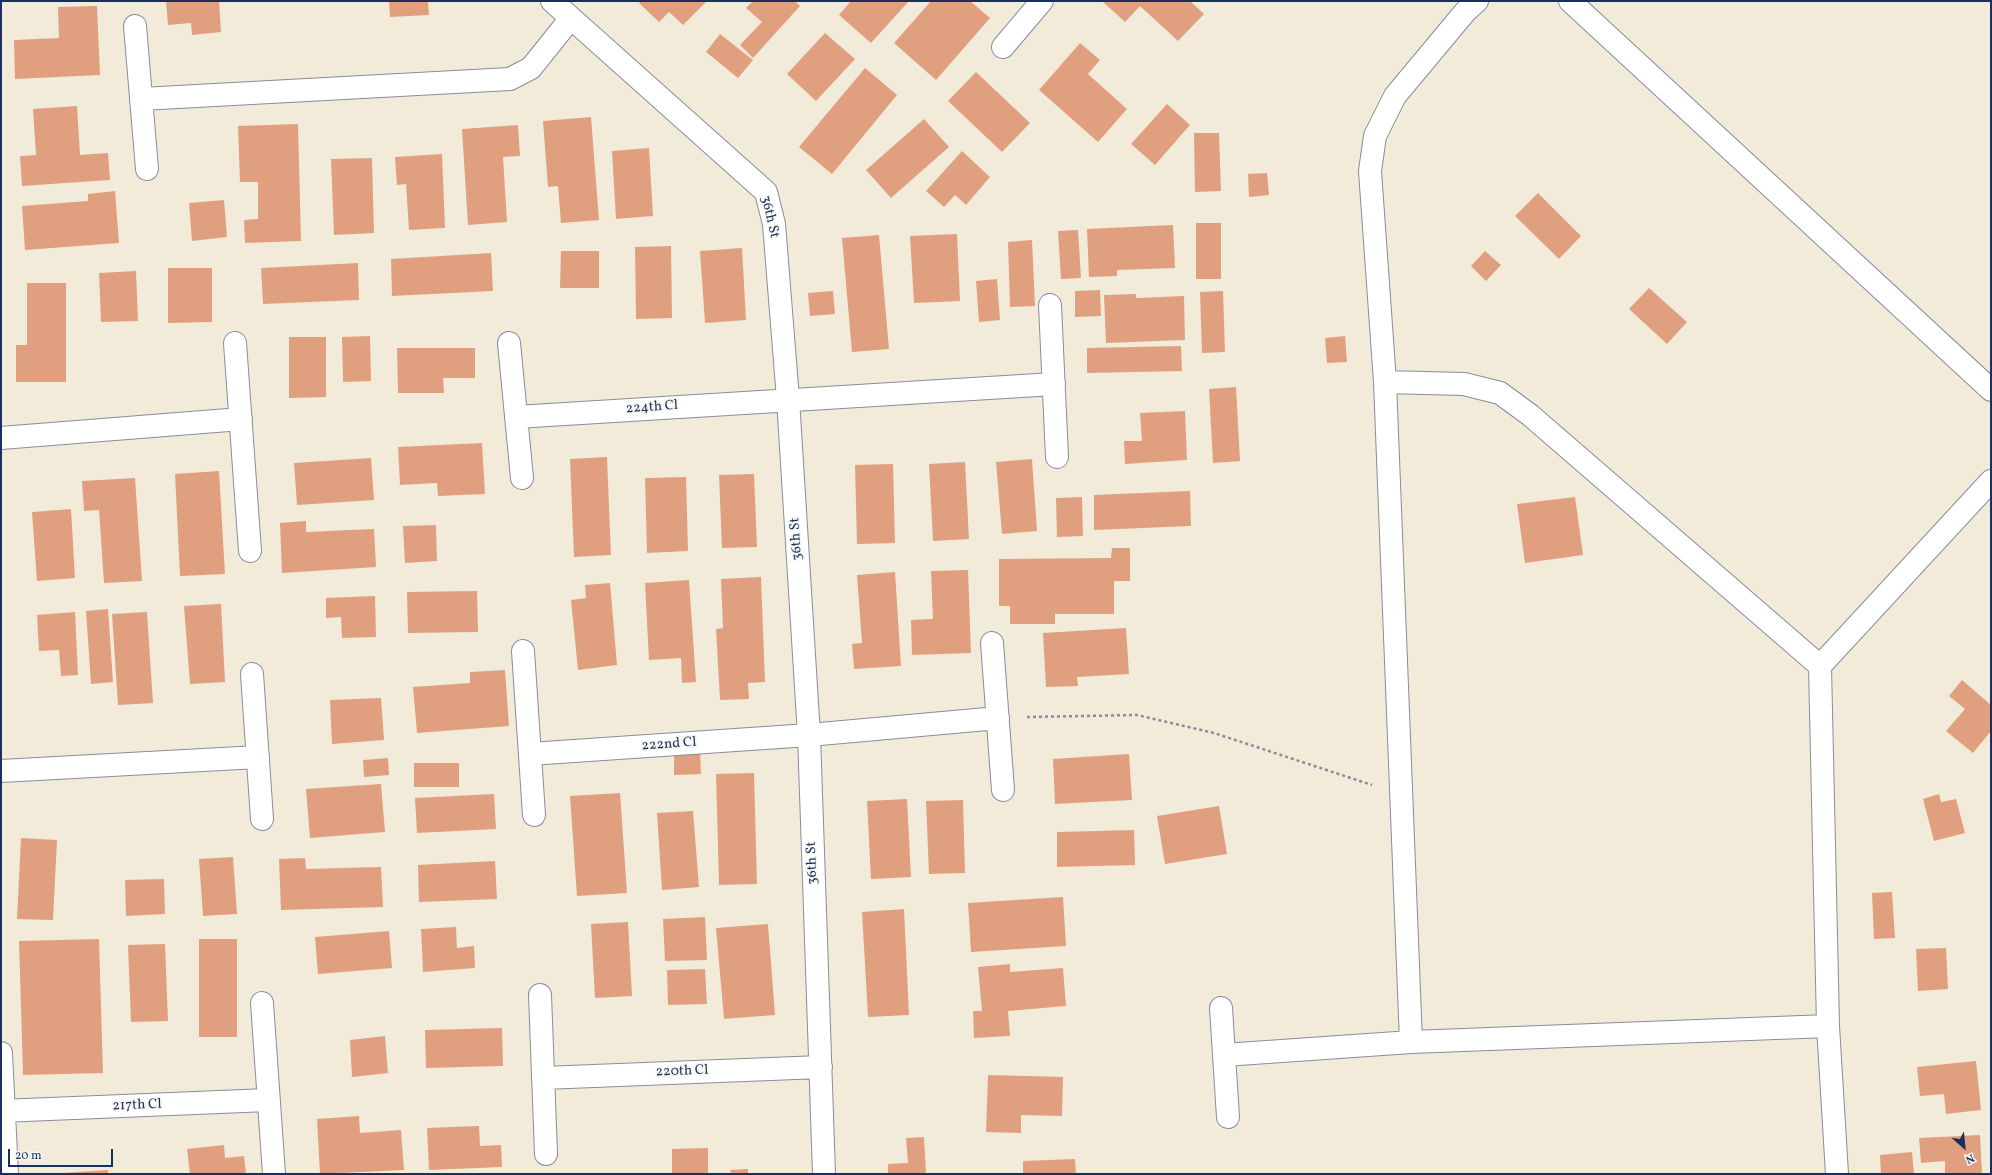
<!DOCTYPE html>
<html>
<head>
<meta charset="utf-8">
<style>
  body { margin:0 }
  #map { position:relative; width:1992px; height:1175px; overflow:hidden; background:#f2ebda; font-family:Vollkorn,serif }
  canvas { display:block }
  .frame { position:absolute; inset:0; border:2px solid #1b2f5e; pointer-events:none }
  .north { position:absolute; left:1944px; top:1127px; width:40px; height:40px; -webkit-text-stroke:3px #f6f6f2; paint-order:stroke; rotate:153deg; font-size:11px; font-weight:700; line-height:16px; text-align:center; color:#1b2f5e }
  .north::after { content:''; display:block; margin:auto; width:14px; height:18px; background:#1b2f5e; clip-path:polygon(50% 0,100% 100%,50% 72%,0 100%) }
  .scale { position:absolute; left:8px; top:1149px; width:105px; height:18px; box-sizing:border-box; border:2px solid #1b2f5e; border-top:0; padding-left:5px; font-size:12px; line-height:14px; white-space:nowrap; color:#1b2f5e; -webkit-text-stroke:3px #f6f6f2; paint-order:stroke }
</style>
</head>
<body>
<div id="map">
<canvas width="1992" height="1175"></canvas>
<div class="frame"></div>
<div class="north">N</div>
<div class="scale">20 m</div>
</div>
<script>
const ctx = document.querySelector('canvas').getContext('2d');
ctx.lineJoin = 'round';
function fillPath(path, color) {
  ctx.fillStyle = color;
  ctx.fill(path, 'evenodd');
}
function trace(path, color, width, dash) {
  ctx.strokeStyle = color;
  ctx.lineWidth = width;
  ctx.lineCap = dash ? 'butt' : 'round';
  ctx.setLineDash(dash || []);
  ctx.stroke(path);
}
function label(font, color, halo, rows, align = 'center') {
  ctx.font = font + ' Vollkorn,serif';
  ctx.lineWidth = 3.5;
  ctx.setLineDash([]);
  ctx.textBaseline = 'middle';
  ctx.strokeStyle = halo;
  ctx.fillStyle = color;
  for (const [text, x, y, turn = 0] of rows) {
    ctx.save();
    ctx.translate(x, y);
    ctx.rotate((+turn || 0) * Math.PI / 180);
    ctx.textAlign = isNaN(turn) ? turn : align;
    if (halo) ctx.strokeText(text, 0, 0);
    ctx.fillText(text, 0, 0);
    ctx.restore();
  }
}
const building = new Path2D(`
  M166 1H219L221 32 192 35 191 23 168 25Z
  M389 1H428L429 15 390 17Z
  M641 1H707L683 25 669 12 659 22 639 3Z
  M753 1H795L800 6 753 58 740 45 762 22 746 8Z
  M851 1H909L871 43 839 15Z
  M931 1H970L990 18 936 80 894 43Z
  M1102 1H1190L1204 14 1178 41 1140 6 1125 22Z
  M97 6 100 75 15 79 14 40 59 38 58 7Z
  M825 33 855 59 816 101 787 74Z
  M720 34 753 60 738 78 706 52Z
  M1080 43 1100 60 1088 74 1127 109 1098 142 1039 90Z
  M865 68 897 95 832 174 799 147Z
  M976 72 1030 123 1002 152 948 101Z
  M1167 104 1190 125 1155 165 1131 144Z
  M77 106 80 155 108 153 110 180 22 186 20 156 36 155 33 109Z
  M591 117 599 220 561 223 558 186 548 187 543 121Z
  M924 119 949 147 891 198 866 170Z
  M298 124 301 241 245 243 244 220 258 219V182H240L238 126Z
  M518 125 520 156 503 157 507 222 468 225 462 129Z
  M1194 133H1219L1221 191 1195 192Z
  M649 148 653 216 616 219 612 151Z
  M962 151 990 177 966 205 955 195 944 207 926 191Z
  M442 154 445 228 409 230 406 184 397 185 395 157Z
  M372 158 374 233 334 235 331 159Z
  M1267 173 1269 195 1249 197 1248 174Z
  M115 191 119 243 25 250 22 206 88 201V194Z
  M1538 193 1581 236 1559 259 1515 216Z
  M224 200 227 237 192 241 189 203Z
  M1196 223H1221V279H1196Z
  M1173 225 1175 268 1117 270V276L1089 277 1087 229Z
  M1078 230 1081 278 1061 279 1058 231Z
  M957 234 960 301 914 303 910 236Z
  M879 235 889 349 852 352 842 238Z
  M1032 240 1035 306 1010 307 1008 242Z
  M671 246 672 318 636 319 635 247Z
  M742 248 746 320 705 323 700 251Z
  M561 251H599V288H560Z
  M1485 251 1501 265 1486 281 1471 266Z
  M491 253 493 291 392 296 391 259Z
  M358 263 359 300 263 304 261 268Z
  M168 268H212V322L168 323Z
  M136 271 138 321 101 322 99 273Z
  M997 279 1000 320 979 322 976 281Z
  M27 283H66V382H16V345H27Z
  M1649 288 1687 322 1667 344 1629 309Z
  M1100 290 1101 316 1075 317V291Z
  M833 291 835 314 810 316 808 293Z
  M1223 291 1225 352 1202 353 1200 292Z
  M1136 294V298L1184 296 1185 340 1106 343 1104 295Z
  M370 336 371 381 343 382 342 337Z
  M1345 336 1347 362 1327 363 1325 338Z
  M289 337H326V397L289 398Z
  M1181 346 1182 371 1087 373V348Z
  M397 348H475V378H443L444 393H398Z
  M1236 387 1240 461 1213 463 1209 389Z
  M1185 411 1187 460 1125 464 1124 441H1142L1140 413Z
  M482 443 485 494 438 496 437 483 400 485 398 447Z
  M607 457 611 555 574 557 570 459Z
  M371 458 374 500 297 505 294 463Z
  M1032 459 1037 531 1002 534 996 462Z
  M965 462 969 539 933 541 929 464Z
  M893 464 895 543 857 544 855 465Z
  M219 471 225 574 180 576 175 474Z
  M754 474 757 547 722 548 719 475Z
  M686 477 688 551 647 553 645 478Z
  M135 478 142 581 104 583 99 510 84 511 82 481Z
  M1190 491 1191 526 1094 530V495Z
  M1082 497 1083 536 1057 537 1056 498Z
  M1575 497 1583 555 1525 563 1517 504Z
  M71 509 75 578 37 581 32 512Z
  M306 521V532L374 529 376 567 282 573 280 523Z
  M436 525 437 561 405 563 403 526Z
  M1112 548H1130V581H1114V614H1055V624H1010V606H999V559L1111 558Z
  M968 570 971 653 912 655 911 620 933 619 931 571Z
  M895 572 901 666 854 669 852 644 862 643 857 575Z
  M761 577 765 682 748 683 749 699 720 700 716 629 723 628 721 579Z
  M689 580 696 682 682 683 681 658 649 660 645 583Z
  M610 583 617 665 578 670 571 600 586 598 585 585Z
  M477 591 478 632 408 633 407 592Z
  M375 596 376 637 342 638 341 617 326 618V598Z
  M221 604 225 682 190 684 184 606Z
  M108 609 113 682 91 684 86 611Z
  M75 612 78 675 61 676 59 650 39 651 37 615Z
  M147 612 153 703 118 705 112 614Z
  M1126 628 1129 674 1077 677 1078 686 1046 687 1043 633Z
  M505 670 509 726 417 733 413 687 470 683V672Z
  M1962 680 1991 705V731L1973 753 1946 731 1965 709 1949 696Z
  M381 698 384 740 332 744 330 700Z
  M674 751H700L701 774 674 775Z
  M1129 754 1132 800 1055 804 1053 759Z
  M388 758 389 775 364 777 363 760Z
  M414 763H459V787H414Z
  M754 773 757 884 719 885 716 774Z
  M381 784 385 832 310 838 306 789Z
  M620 793 627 893 577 896 570 796Z
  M494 794 496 829 417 833 415 798Z
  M1939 794 1941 802 1956 799 1965 833 1934 841 1923 799Z
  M907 799 911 877 871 879 867 801Z
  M963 800 965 873 929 874 926 801Z
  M1219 806 1227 854 1165 864 1157 816Z
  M693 811 699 887 662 890 657 813Z
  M1134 830 1135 865 1057 867V832Z
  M21 838 57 840 53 920 17 919Z
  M233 857 237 914 203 916 199 859Z
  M305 858 306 869 381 867 383 907 281 910 279 859Z
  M495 861 497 899 419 902 418 865Z
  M164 879 165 914 126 916 125 880Z
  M1892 892 1895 938 1874 939 1872 893Z
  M1063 897 1066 946 971 952 968 903Z
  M904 909 909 1015 868 1017 862 912Z
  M705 917 707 960 665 961 663 919Z
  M628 922 632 996 595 998 591 924Z
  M768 924 775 1015 724 1019 716 928Z
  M456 927 457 948 474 946 475 968 423 972 421 929Z
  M389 931 392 968 318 974 315 937Z
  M99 939 103 1073 23 1075 19 941Z
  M199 939H237V1037H199Z
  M165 944 168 1021 131 1022 128 945Z
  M1946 948 1948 989 1918 991 1916 949Z
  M1010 964V972L1063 968 1066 1006 1008 1011 1010 1036 974 1038 973 1011H982L978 967Z
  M705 969 707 1004 668 1005 667 970Z
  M502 1028 503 1066 426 1068 425 1030Z
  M385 1036 388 1073 352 1077 350 1040Z
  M1976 1061 1981 1110 1946 1114 1944 1094 1920 1096 1917 1067Z
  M988 1075 1063 1077 1062 1116 1021 1115V1133L986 1132Z
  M359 1116 360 1133 401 1130 404 1170 320 1174 317 1119Z
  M479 1126 480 1146 501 1145 502 1167 429 1170 427 1128Z
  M1980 1135 1982 1174H1945V1161L1921 1163 1919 1138Z
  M924 1137 926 1174H888V1164L908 1163 906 1138Z
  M224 1145 225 1158 244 1156 246 1174H190L187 1149Z
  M708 1148V1174H672V1149Z
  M1912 1152 1914 1174H1881L1880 1155Z
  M1075 1159 1076 1174H1023V1161Z
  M748 1169V1174H731L730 1170Z
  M108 1170V1174H62V1173Z`);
const path = new Path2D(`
  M1027 717 1137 715 1214 733 1372 785`);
const minor = new Path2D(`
  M552 1 766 192 774 224 788 399 809 735 824 1174
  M1570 1 1991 390
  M135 26 147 169
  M1003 47 1042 1
  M141 99 510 79 531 68 571 18
  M1050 305 1057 457
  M235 343 250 551
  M509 343 522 478
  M1385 382 1464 384 1500 393 1530 415 1820 666
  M516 417 1054 384
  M1 438 241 419
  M992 643 1003 790
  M523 651 534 815
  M252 674 262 819
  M530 754 809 735 998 718
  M1 771 258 757
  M540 995 546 1154
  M262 1003 274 1174
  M1221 1008 1228 1117
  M1411 1042 1385 382 1370 171 1375 136 1395 96 1465 12 1477 1
  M1 1053 7 1174
  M1224 1055 1411 1042 1828 1026
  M543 1078 821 1067
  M1 1111 268 1100
  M1837 1174 1828 1026 1820 666 1991 481`);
const streetNames = [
  ["36th St",769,217,77],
  ["224th Cl",652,408,-4],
  ["36th St",797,539,-94],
  ["222nd Cl",669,745,-4],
  ["36th St",813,863,-92],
  ["220th Cl",682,1072,-2],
  ["217th Cl",137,1106,-2]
];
fillPath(building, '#e0a080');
trace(minor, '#868d9c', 24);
trace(path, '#868d9c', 2.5, [3, 3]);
trace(minor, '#fff', 22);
label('14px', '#1b2f5e', '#f6f6f2', streetNames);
</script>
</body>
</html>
